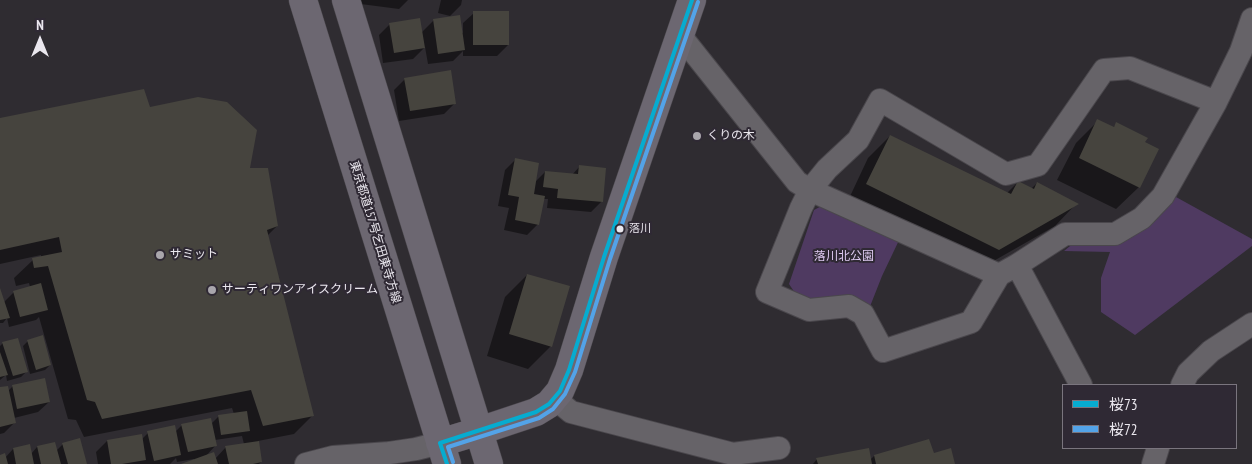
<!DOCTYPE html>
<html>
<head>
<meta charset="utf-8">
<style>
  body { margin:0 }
  #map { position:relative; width:1252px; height:464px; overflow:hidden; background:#2f2c31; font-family:"PT Sans Narrow","Noto Sans JP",sans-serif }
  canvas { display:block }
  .legend { position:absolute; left:1062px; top:384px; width:175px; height:65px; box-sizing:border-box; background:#2f2934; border:1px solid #7a757e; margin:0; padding:6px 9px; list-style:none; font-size:15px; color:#eae7ee }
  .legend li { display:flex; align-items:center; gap:10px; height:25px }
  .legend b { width:25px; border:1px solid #7a757e }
  .north { position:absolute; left:15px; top:15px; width:50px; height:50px; -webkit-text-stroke:4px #2f2934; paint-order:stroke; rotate:0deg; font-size:14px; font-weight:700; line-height:20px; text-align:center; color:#eae7ee }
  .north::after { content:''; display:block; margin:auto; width:18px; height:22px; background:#eae7ee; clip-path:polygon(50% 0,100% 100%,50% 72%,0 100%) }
</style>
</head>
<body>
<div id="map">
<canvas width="1252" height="464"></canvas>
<ul class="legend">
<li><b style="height:6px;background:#06acd0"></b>桜73</li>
<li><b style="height:6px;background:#53a3e8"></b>桜72</li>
</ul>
<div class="north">N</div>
</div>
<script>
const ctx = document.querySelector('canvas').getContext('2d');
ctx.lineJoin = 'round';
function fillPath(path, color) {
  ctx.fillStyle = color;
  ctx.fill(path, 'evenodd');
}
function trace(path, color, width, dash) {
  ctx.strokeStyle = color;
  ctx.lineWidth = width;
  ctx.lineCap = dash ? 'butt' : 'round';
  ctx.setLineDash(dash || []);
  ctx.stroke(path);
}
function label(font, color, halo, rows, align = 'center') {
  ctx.font = font + ' "PT Sans Narrow","Noto Sans JP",sans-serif';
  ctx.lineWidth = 4;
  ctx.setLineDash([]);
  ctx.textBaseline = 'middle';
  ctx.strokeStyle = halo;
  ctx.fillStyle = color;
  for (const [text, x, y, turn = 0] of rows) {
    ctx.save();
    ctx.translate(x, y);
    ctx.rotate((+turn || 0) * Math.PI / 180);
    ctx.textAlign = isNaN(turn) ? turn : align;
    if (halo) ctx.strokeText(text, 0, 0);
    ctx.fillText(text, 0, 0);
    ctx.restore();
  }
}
const green = new Path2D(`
  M1176 197 1252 239V246L1135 335 1101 312V278L1110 252 1064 251 1075 242 1154 220Z
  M829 202 902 234 882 276 869 309 817 302 797 296 789 284 814 210Z`);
const shadow = new Path2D(`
  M353 0H408L399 9 353 3Z
  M441 0H462L461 5 450 16 438 13Z
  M474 13 508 45 497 56H463V51L453 61 428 64 425 47 413 59 383 63 379 35 390 24 421 33 434 20 463 33V23Z
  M405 79 455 103 444 114 399 121 394 90Z
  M149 109 249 169 277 226 267 236 312 416 294 434 258 441 261 462 259 464H185L194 460V459L177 462 176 458 170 464H98L96 452 107 441 142 439 148 433 175 432 182 425 211 424 218 417 234 414 232 408 84 437 76 420 68 419 39 317 36 320 9 327 7 318 3 323H0V292L4 302 14 292 30 287 29 283 16 286 14 278 33 260 41 258V255L0 264V119ZM242 436 244 444 226 447 215 459 205 457 216 445 215 440Z
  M1098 121 1113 128 1116 124 1144 143 1139 187 1116 209 1057 180 1076 143Z
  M890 136 1007 193 1018 182 1031 189 1037 183 1076 204 1055 226 976 271 845 207 868 158Z
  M516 159 534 183 545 172 572 175 580 166 602 201 591 212 547 208 548 199H543L538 224 527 235 504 230 509 208 498 206 505 170Z
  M527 275 551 346 528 369 487 356 505 297Z
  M28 341 50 365 45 370 30 374 23 346Z
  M3 343 27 371 21 377 7 381 6 375 0 380V346Z
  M13 386 49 402 38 412 14 418 15 422 4 433 0 434V389L8 391Z
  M63 444 85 464H0V456L5 458 13 449 29 446 31 454 37 447 56 451Z
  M874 456 954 464H813L817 459 870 460Z`);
const building = new Path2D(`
  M473 11H509V45H473Z
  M460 15 465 50 438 54 433 19Z
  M420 18 425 48 394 53 389 23Z
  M451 70 456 104 410 111 404 78Z
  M144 89 150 107 198 97 227 102 257 130 250 168H268L278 226 267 230 314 416 263 426 251 390 102 419 95 402 87 400 48 266 34 268 32 258 62 252 59 237 0 250V118Z
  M1097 119 1114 127 1116 122 1148 138 1145 142 1159 149 1140 188 1079 158Z
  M890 135 1011 194 1018 181 1034 189 1037 182 1079 204 999 250 866 184Z
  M515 158 539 163 534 194 545 196 539 225 515 220 519 197 508 195Z
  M579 165 606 168 603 202 557 198 558 189 543 187 545 171 578 174Z
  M527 274 570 286 552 347 509 334Z
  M41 283 48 310 20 317 13 291Z
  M0 288 10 318 0 320Z
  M43 335 51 365 36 370 27 340Z
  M18 338 28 372 13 376 2 342Z
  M0 352 8 375 0 377Z
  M45 378 50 402 17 409 12 385Z
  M8 386 16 423 0 427V387Z
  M247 411 250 431 221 435 218 415Z
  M211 418 217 446 188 452 181 424Z
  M175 425 181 455 154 461 147 431Z
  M142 434 146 460 122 464H111L107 440Z
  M80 438 87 464H68L62 443Z
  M929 439 934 453 951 448 955 464H876L874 455Z
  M259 441 262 462 253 464H229L225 446Z
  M55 442 61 464H41L37 446Z
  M30 444 34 464H16L13 448Z
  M869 448 872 464H818L816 458Z
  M214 452 218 464H181Z
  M5 453 8 464H0V455Z`);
const minor = new Path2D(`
  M680 35 797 182 810 190 999 275
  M1216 102 1130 68 1104 70 1038 165 1006 174 880 100 858 140 827 169 810 190 801 208 767 292 809 310 849 306 863 314 883 351 971 322 999 275 1017 265 1065 234H1115L1142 218 1163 196 1216 102 1241 51 1252 19
  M1017 265 1081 385
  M1182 385 1188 373 1211 351 1252 324
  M554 398 571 412 733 454 779 448
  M306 464 333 457 389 453 416 449 440 443
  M1153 464 1158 448`);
const major = new Path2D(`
  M303 0 447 464
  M346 0 489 464
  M440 443 479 431 536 412 549 404 560 391 569 370 604 257 692 0`);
const bus1 = new Path2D(`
  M447 464 440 443 536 412 549 404 560 391 569 370 604 257 692 0`);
const bus2 = new Path2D(`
  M453 462 448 447 539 418 553 409 565 394 575 372 610 259 698 2`);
const markers = [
  [697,136,5,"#a9a6ac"],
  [620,229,4.5,"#eae7ee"],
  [160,255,5,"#a9a6ac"],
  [212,290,5,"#a9a6ac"]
];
const busNames = [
  ["落川",629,229]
];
const poiNames = [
  ["くりの木",707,136],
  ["サミット",170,255],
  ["サーティワンアイスクリーム",222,290]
];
const streetNames = [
  ["東京都道157号乞田東寺方線",375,232,73]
];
const parkNames = [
  ["落川北公園",844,257]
];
fillPath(green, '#4f3a61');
fillPath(shadow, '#0007');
fillPath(building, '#46443e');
trace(minor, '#4a474c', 24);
trace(major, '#4a474c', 29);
trace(minor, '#666368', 22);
trace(major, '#6c6771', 28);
trace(bus1, '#06acd0', 4);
trace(bus2, '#53a3e8', 4);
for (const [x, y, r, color] of markers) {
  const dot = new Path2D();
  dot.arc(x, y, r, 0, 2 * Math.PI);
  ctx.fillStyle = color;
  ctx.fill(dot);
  trace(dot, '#2f2934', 2);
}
label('11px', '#eae7ee', '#2f2934', busNames, 'left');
label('12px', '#eae7ee', '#2f2934', poiNames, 'left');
label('12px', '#eae7ee', '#2f2934', streetNames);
label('12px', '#decaf1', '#2f2934', parkNames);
</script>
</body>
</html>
